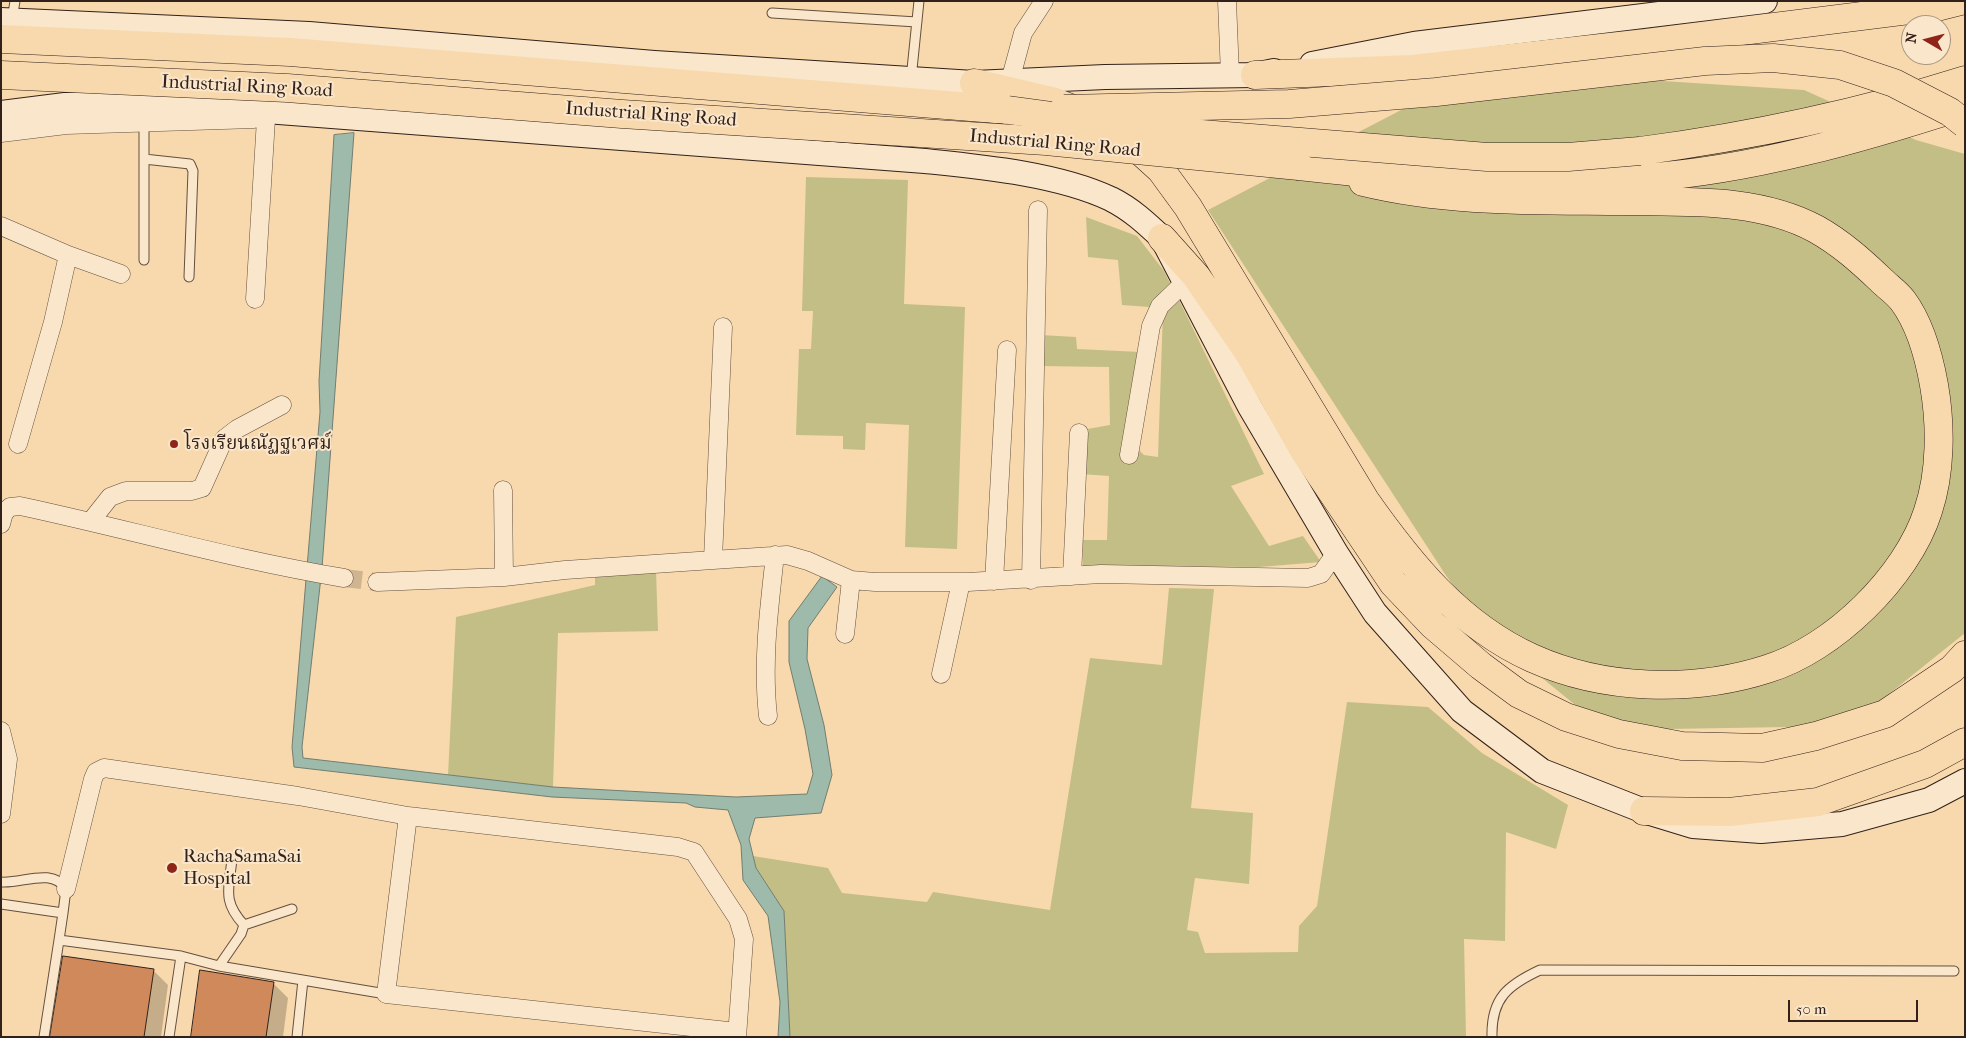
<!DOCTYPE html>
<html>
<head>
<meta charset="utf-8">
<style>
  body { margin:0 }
  #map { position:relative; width:1966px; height:1038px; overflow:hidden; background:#f8d9ad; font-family:"IM FELL French Canon",serif }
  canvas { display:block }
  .frame { position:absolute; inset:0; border:2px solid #32211a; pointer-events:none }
  .north { position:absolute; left:1901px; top:15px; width:50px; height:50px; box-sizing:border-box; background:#fae6ca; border:1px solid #aa9784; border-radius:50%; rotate:278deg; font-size:14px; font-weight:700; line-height:20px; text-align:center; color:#32211a }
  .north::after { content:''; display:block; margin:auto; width:18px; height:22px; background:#8f2418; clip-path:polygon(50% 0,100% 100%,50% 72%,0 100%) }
  .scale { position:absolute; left:1788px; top:1000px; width:130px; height:22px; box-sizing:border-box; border:2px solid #32211a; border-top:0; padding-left:6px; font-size:15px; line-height:18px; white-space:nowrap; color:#32211a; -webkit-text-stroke:4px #fae6ca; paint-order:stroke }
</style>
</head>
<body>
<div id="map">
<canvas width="1966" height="1038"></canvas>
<div class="frame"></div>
<div class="north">N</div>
<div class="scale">50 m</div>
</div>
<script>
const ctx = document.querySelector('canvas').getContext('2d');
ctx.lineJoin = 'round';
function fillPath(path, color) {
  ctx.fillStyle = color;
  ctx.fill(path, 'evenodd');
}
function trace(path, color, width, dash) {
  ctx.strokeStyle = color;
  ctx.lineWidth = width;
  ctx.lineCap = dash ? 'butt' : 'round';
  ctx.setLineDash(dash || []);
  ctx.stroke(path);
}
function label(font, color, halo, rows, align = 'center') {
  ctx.font = font + ' "IM FELL French Canon","Noto Serif Thai",serif';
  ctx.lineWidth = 4;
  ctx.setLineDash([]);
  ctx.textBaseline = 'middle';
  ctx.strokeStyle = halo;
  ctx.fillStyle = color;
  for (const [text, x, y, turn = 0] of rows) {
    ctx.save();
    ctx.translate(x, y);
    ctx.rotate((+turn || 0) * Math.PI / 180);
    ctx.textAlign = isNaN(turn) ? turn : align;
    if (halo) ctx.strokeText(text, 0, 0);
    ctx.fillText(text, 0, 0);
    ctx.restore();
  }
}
const green = new Path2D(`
  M1631 79 1804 90 1916 140 1965 154V633L1849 726 1606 730 1488 634 1445 574 1208 210 1436 92Z
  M806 177 908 180 904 304 965 307 957 549 905 547 909 425 866 423 865 450 843 449V436L796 435 799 349H811L813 311H802Z
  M1086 217 1137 236 1164 271 1171 285 1149 307 1122 305 1118 260 1088 257Z
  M1179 300 1264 474 1231 486 1269 546 1303 536 1321 562 1259 567 1083 566V540H1107L1109 476 1081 474 1082 430 1110 425 1109 367 1039 366 1040 335 1076 337 1077 349 1141 352 1144 362 1133 376 1129 440 1144 455 1158 457 1163 311Z
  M656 570 658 631 558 633 553 787 448 775 456 617 595 585V574Z
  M1169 588 1214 589 1191 808 1253 813 1249 884 1195 878 1187 930 1198 932 1205 953 1298 952 1299 926 1317 906 1347 702 1428 707 1482 753 1568 805 1556 849 1506 832 1505 941 1464 939 1466 1037H790L784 911 756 868 753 856 828 868 842 893 927 902 933 892 1050 910 1090 658 1162 665Z`);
const water = new Path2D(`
  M354 133 322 568 302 747 303 758 553 787 736 797 807 794 813 774 805 729 789 662V621L822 576 837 587 808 628 807 659 824 725 832 775 821 813 755 818 749 839 756 868 784 911 790 1037H778L780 1002 768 916 743 880 741 845 728 810 695 807 686 803 552 797 294 767 292 747 320 412 319 381 334 135Z`);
const shadow = new Path2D(`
  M153 970 168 985 161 1037H51Z
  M273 983 288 998 283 1037H192Z`);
const building = new Path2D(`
  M63 956 154 969 144 1037H50Z
  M200 970 274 982 266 1037H191Z`);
const streetTunnel = new Path2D(`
  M344 578 377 582`);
const lane = new Path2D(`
  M772 13 917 22
  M12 20 15 1
  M911 79 919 1
  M144 123V260
  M144 159 190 164 193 171 189 277
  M1 882C22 884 52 867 66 889L63 913
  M1 904 63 913 59 940 181 956 219 966 386 994
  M244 925 292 909
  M219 966 241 934 244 925C222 901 229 889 232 859
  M44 1037 59 940
  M169 1037 181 956
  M297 1037 303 980
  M1492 1037C1491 998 1508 985 1540 970L1954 971`);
const street = new Path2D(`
  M1227 1 1230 75
  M1010 81 1023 33 1044 1
  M1 133 66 125 254 119
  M1 226 68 255 121 274
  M255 299 266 119
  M18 444 53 322 68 255
  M1129 455 1151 326 1160 306 1185 282
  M503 490 504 577
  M91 521 110 497 126 491H192L202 488 224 439 237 429 282 405
  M1 524 4 513 10 507 20 506C128 529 234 560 344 578
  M713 559 723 327
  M1072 576 1079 433
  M1031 580 1038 210
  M994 581 1007 350
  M377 582 504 577 565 570 787 555 808 561 851 580 875 582H968L1101 574 1308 578 1321 574 1336 553
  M845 634 851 580
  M941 674 961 582
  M768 716C762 662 769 609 775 555
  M1 731 8 759 1 814
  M408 816 386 994 737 1032
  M66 889 93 779 96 772 104 768 298 796 408 816 678 847 694 852 738 919 744 939 737 1037`);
const secondary = new Path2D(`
  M1 20 309 34 654 63 974 83 1105 77 1255 75 1274 71
  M1312 64 1414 44 1765 1
  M1 113 65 105 127 104 213 107 925 161C983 167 1058 174 1111 199 1131 209 1146 223 1162 238L1250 407 1336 553 1375 613 1462 711 1542 771 1644 811 1693 826 1761 831 1842 824 1929 800 1965 781`);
const primary = new Path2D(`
  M1 39 290 52 1008 110
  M974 83 1055 102 1088 115
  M1128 140 1161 170 1188 207 1365 500C1410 564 1459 625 1532 658 1603 690 1692 693 1767 669 1833 649 1907 577 1928 511 1941 472 1941 425 1934 385 1929 357 1920 324 1903 301 1897 293 1888 287 1881 280 1861 261 1841 243 1816 229 1759 198 1688 202 1625 201 1537 200 1449 203 1363 182
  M1162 238 1196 276 1249 353 1305 452 1393 583 1433 625 1481 666 1519 694 1566 717 1619 734 1682 746 1762 748 1816 736 1885 714 1952 669 1965 655`);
const highway = new Path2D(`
  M1255 75 1413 69 1646 43 1941 6 1961 1
  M1640 151C1752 136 1857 114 1965 80
  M1299 166C1415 179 1524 188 1642 178 1752 170 1860 139 1965 105
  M1644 811 1729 812 1818 802 1925 764 1965 742`);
const primaryBridge = new Path2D(`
  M1 75 287 88 622 114 1046 141 1299 166
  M1064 109 1289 104 1436 92 1705 61 1773 58 1840 65 1894 83 1950 112 1965 124`);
const highwayBridge = new Path2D(`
  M1008 110 1164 131 1487 157H1568L1640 151`);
const markers = [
  [174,444,5,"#8f2418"],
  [172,868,6,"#8f2418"]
];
const streetNames = [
  ["Industrial Ring Road",247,87,3],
  ["Industrial Ring Road",651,115,4],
  ["Industrial Ring Road",1055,144,5]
];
const poiNames = [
  ["โรงเรียนณัฏฐเวศม์",184,444],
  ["RachaSamaSai",183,857],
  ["Hospital",183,879]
];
fillPath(green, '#c3be85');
fillPath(water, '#9dbaaa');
trace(water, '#727d70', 1);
fillPath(shadow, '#0003');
fillPath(building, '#d0895a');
trace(building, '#32211a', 1);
trace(streetTunnel, '#d0b490', 18, [18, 9]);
trace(lane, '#644f3f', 11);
trace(street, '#644f3f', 19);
trace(secondary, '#32211a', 26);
trace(primary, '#32211a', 29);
trace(highway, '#32211a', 29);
trace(lane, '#fae6ca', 9);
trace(street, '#fae6ca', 18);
trace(secondary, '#fae6ca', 24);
trace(primary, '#f8d9ad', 28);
trace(highway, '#f8d9ad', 28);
trace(primaryBridge, '#32211a', 29, []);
trace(highwayBridge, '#32211a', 29, []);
trace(primaryBridge, '#f8d9ad', 28);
trace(highwayBridge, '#f8d9ad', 28);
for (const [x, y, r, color] of markers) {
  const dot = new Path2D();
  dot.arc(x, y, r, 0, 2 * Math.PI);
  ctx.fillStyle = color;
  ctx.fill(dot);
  trace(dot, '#fae6ca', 2);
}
label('19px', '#32211a', '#fae6ca', streetNames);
label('19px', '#32211a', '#fae6ca', poiNames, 'left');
</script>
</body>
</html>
